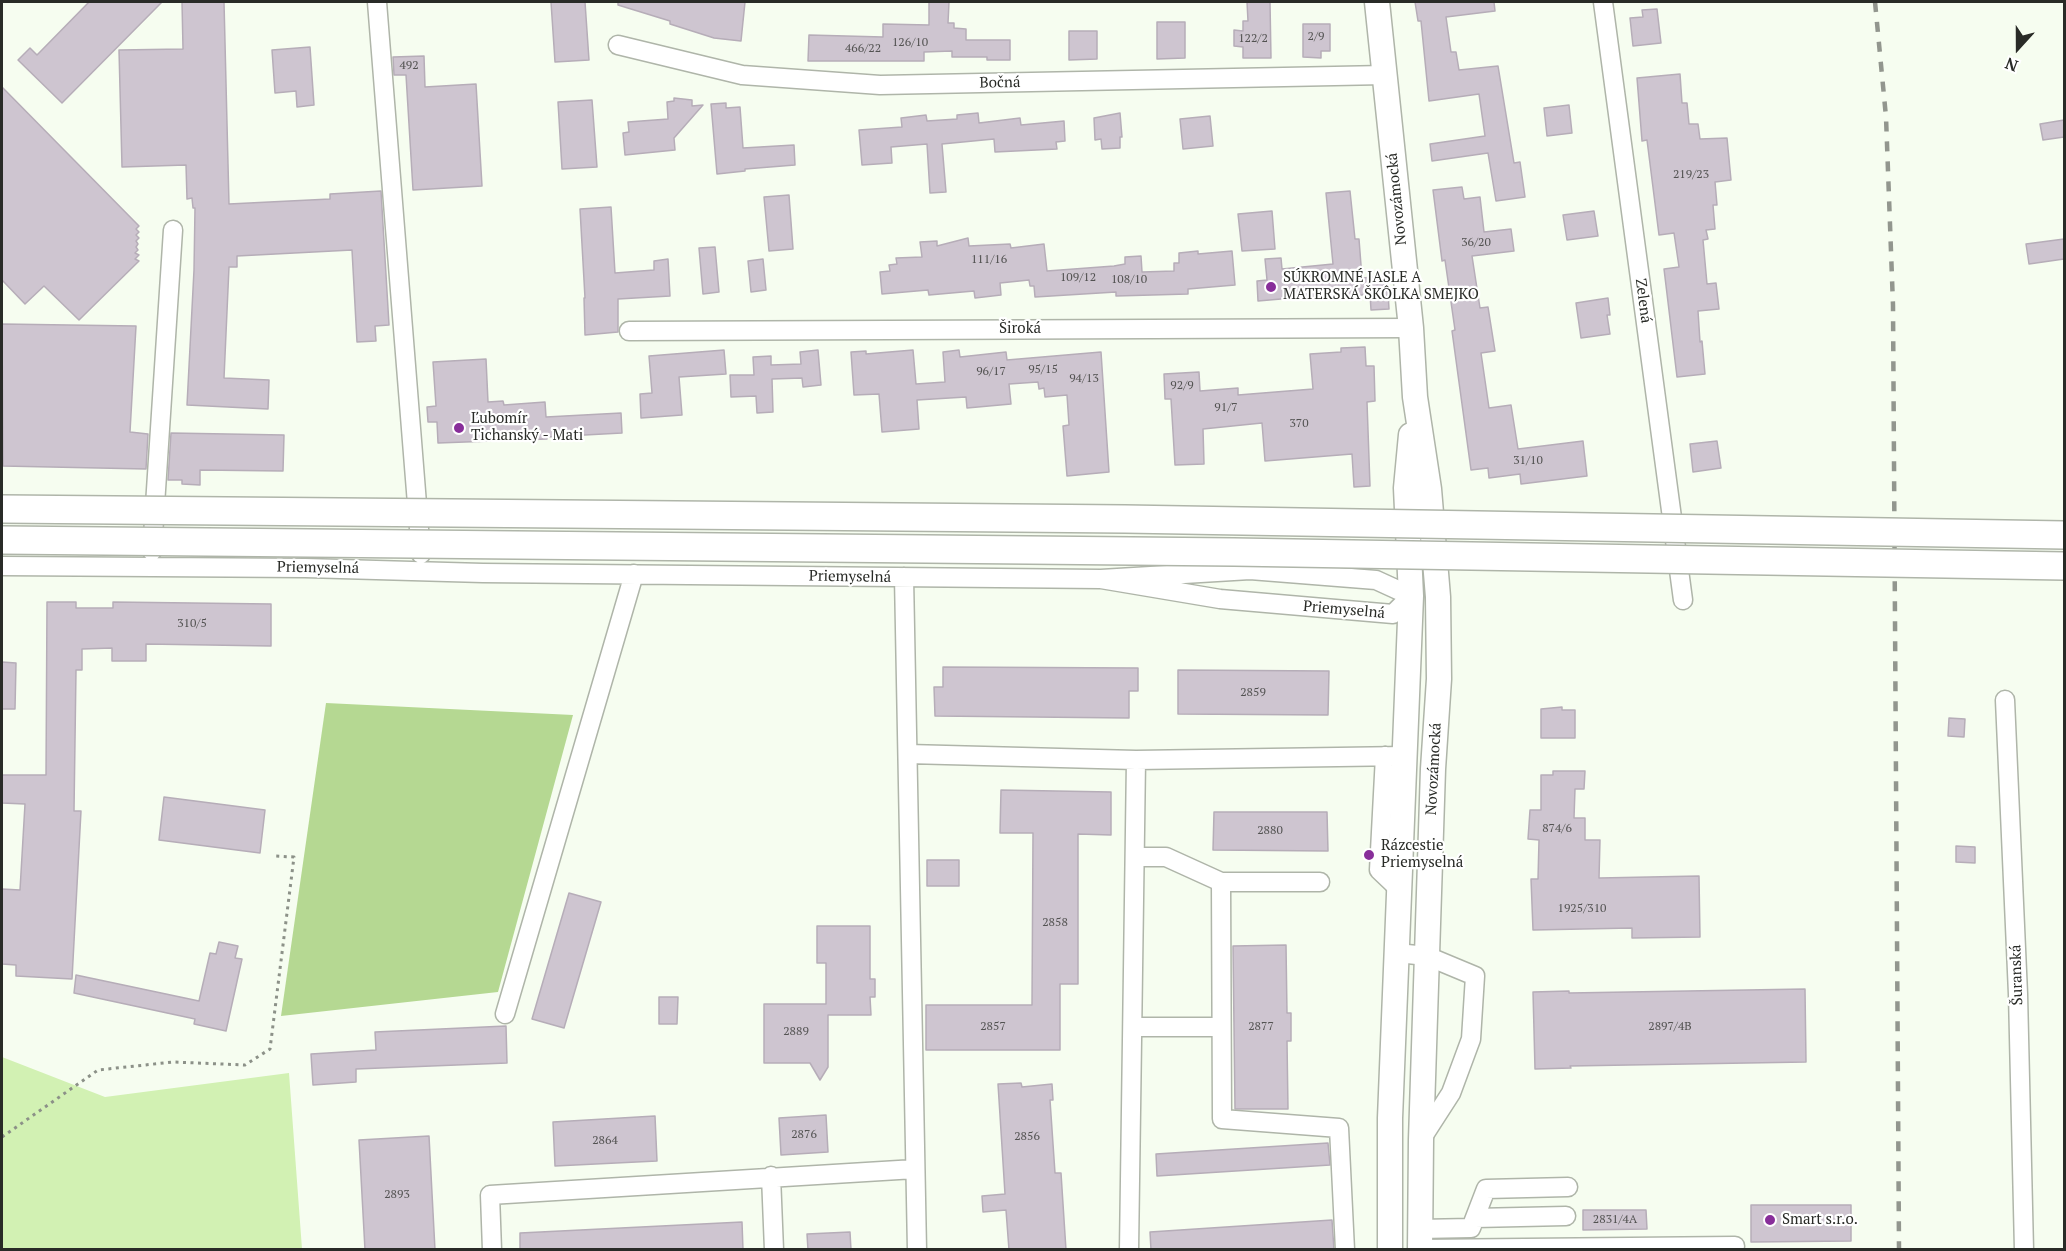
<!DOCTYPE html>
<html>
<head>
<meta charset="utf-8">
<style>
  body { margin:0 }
  #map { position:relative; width:2066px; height:1251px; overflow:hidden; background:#f6fdf0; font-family:"PT Serif",serif }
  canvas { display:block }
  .frame { position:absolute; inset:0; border:3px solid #292b27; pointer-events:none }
  .north { position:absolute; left:1988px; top:18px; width:60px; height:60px; -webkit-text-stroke:4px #fff; paint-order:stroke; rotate:201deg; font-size:16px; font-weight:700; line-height:24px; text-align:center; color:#292b27 }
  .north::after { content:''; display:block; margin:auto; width:21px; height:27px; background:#292b27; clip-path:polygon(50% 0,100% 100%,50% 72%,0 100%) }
</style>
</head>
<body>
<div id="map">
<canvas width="2066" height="1251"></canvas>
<div class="frame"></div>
<div class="north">N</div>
</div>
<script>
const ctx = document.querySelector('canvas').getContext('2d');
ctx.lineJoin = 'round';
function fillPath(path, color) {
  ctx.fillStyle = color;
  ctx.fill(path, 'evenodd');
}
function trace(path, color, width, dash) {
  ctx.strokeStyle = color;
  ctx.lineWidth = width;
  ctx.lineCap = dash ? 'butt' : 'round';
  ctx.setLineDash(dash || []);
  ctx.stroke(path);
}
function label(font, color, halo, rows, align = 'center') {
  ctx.font = font + ' "PT Serif",serif';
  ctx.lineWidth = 4.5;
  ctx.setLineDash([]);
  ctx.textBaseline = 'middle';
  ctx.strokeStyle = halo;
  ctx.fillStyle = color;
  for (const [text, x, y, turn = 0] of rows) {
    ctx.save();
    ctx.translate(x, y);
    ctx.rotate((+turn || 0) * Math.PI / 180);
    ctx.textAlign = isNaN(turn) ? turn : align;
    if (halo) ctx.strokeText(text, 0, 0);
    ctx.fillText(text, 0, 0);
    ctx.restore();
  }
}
const green = new Path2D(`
  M2 1057 105 1097 289 1073 302 1249H2Z`);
const forest = new Path2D(`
  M326 703 573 715 498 992 281 1016Z`);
const building = new Path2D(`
  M89 2H162L62 103 18 60 30 48 37 55Z
  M182 2H224L229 204 330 199V194L381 191 389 325 375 326 376 341 357 342 352 250 237 256V267H229L224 378 269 380 268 409 187 405 194 270 195 208H193L192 198 187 199 186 165 122 167 119 50 183 49Z
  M551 2H585L589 60 555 62Z
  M618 2H745L741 41 714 38 670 24V21L618 5Z
  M929 2H949L948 23H954V28L966 29V40H1010V60H987V57H952V51L924 52V61H808L809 35 883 37V24L929 25Z
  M1247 2H1270L1271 58H1243V47L1234 46V30L1243 31V21H1248Z
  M1415 2H1494L1495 11 1446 17 1451 52H1456L1459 70 1498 66 1514 163 1520 162 1525 197 1496 201 1488 153 1432 161 1430 144 1485 136 1479 94 1429 101 1421 21H1418Z
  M1657 9 1661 43 1633 46 1630 18 1643 17 1642 10Z
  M1157 22H1185V58L1157 59Z
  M1303 24H1330V51H1321V58L1303 57Z
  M1069 31H1097V59L1069 60Z
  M310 47 314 105 297 107 296 91 275 93 272 50Z
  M424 56 425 87 476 84 482 186 413 190 406 75H394L393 57Z
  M1680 74 1682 103H1687L1689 124H1698L1700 139 1727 138 1731 180 1715 182 1717 205H1713L1715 229 1706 230 1708 239 1703 240 1707 284 1716 283 1719 309 1698 311 1700 342 1702 341 1705 374 1677 377 1664 269 1679 267 1674 233 1659 235 1647 140 1642 141 1637 78Z
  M2 87 139 226 136 229 139 232 136 235 139 238 136 241 138 244 136 247 138 250 135 253 139 255 135 259 139 261 79 320 44 286 25 304 2 280Z
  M674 98 692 100V106L703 105 674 138 675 150 625 155 623 133 629 132 628 122 668 119 667 102 674 101Z
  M592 100 597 167 562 169 558 102Z
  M726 103V108L740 107 743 148 794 145 795 165 745 169V171L717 174 711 104Z
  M1569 105 1572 133 1547 136 1544 108Z
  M978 113 979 123 1020 118 1021 125 1064 121 1065 141 1056 142 1057 149 995 152 994 139 942 144 946 192 930 193 927 144 891 147 892 163 862 165 859 130 902 127 901 118 926 115 927 121 957 119V115Z
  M1120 113 1122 137H1120V148L1102 149 1101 139 1095 140 1094 118Z
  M1210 116 1213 146 1183 149 1180 119Z
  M2064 120V137L2043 140 2040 124Z
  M1462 187 1464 199 1480 197 1484 232 1511 229 1514 251 1472 256 1480 308 1488 307 1495 351 1481 353 1489 408 1511 405 1518 449 1583 441 1587 476 1521 484 1520 474 1489 478 1488 468 1471 470 1452 331 1455 330 1445 260 1442 261 1433 190Z
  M1350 191 1355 239H1359L1362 278 1387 276 1389 309 1371 310 1370 294 1336 298V296L1304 298V297L1258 301 1257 281 1267 280 1265 259 1281 258 1282 269 1333 264 1326 193Z
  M789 195 793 249 769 251 764 197Z
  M611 207 615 273 654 270V261L668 259 670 296 618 299V332L585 335 584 298H585L580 209Z
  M1272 211 1275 249 1242 251 1238 214Z
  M1594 211 1598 236 1567 240 1563 215Z
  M968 238 969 246 1010 244 1011 248 1044 244 1047 271 1114 266 1125 264V257L1141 256 1142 272 1174 271V263H1179V253L1198 251V254L1232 251 1235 285 1188 289V294L1116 296V292L1035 297 1034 286H1030L1029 280 1000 283 1001 295 975 298 974 291 929 295 928 290 882 294 880 272 890 271 889 265 897 264 896 258 922 257 920 242 937 241V246Z
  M2064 239V259L2029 264 2026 244Z
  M715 247 719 292 703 294 699 248Z
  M763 259 766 290 751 292 748 261Z
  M1608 298 1610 315H1607L1610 334 1581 338 1576 303Z
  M2 324 136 326 130 432 148 434 146 469 3 466Z
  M1365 347 1366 366H1374L1375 401 1367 402 1370 486 1354 487 1352 454 1265 461 1262 423 1203 429 1204 464 1175 465 1171 399H1165L1164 374 1199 372 1200 391 1238 388V395L1313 389 1310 354 1341 352V348Z
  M724 350 726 374 679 377 682 415 641 418 640 394 652 393 649 356Z
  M818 350 821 385 803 387 802 378 772 379 773 412 757 413 756 396 731 397 730 375H754L753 357 771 356V365L801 364 800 352Z
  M913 350 916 384 945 382 943 352 959 350 960 357 1006 352 1007 360 1101 352 1109 472 1067 476 1063 426 1069 425 1067 395 1045 397 1044 388 1039 389 1038 382 1009 384 1011 404 967 408 966 397 917 400 919 429 882 432 879 394 854 395 851 352 866 351V354Z
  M486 359 488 402 503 401 504 405 545 402 546 417 621 413 622 433 547 437V439L438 443 437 422H428L427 407 436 406 433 362Z
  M171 433 284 435 283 471 200 470V485L182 484V480H168Z
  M1717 441 1721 468 1693 472 1690 444Z
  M47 602H76V608H113V602L271 604V646L146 644V661H112V648L82 649V670H76L74 811H81L72 979 16 976V965L2 964V889L20 890 25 804 2 803V775H46Z
  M2 662 16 663 15 709H2Z
  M943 667 1138 668V691H1129V718L935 716 934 687H943Z
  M1178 670 1329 671 1328 715 1178 714Z
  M1562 707V710H1575V738H1541V709Z
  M1949 718 1965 719 1964 737 1948 736Z
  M1553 771H1585L1584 789H1575L1574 818H1585V840H1600L1599 878 1699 876 1700 937 1632 938V928L1533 930 1531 879H1538L1539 840 1528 839 1530 810H1541V775H1553Z
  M1001 790 1111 792V835L1078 834V984H1060V1050H926V1005H1032L1033 833H1000Z
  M164 797 265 810 260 853 159 840Z
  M1214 812H1327L1328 851 1213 850Z
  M1956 846 1975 847V863L1956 862Z
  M927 860H959V886H927Z
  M569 893 601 902 564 1028 532 1019Z
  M817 926H870V979H875V997H870L871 1015H828V1067L820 1080 810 1063H764V1004H826V963H817Z
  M219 942 238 946 235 958 242 959 226 1031 194 1024 195 1019 74 993 76 975 199 1001 210 953 216 954Z
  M1286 945 1287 1013H1291V1041H1287L1288 1109H1235L1233 946Z
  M1805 989 1806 1062 1570 1066 1571 1068 1535 1069 1533 992 1569 991V993Z
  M659 997H678L677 1024H659Z
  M506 1026 507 1063 356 1069V1082L313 1085 311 1054 376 1050 375 1032Z
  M1021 1083 1022 1087 1052 1084 1053 1100H1050L1055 1173H1061L1066 1250H1009L1006 1210 983 1212 982 1196 1005 1194 998 1084Z
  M826 1115 828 1152 781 1155 779 1118Z
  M655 1116 657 1161 555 1166 553 1122Z
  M429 1136 435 1250H365L359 1140Z
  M1328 1143 1330 1165 1157 1176 1156 1154Z
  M1751 1205H1851V1241L1751 1242Z
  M1583 1210H1646L1647 1229 1583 1230Z
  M1332 1220 1334 1250H1151L1150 1232Z
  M742 1222 743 1250H520V1233Z
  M850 1232 851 1250H808L807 1234Z`);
const path = new Path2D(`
  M2 1137 98 1070 173 1062 245 1065 270 1049 294 857 274 856`);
const minor = new Path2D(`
  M377 2 421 554
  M1603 2 1683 600
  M618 45 742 75 880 85 1385 75
  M629 331 1411 328
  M152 551 173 230
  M2 566 305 568 483 573 1101 579 1250 570 1376 580 1411 596 1393 614 1220 599 1101 579
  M904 577 917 1250
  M2005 700 2018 994 2024 1250
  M908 754 1136 760 1405 756
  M1385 756 1379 870 1400 890
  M1135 857H1166L1221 882H1320
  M1221 882 1222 1119 1339 1128 1345 1250
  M1397 953 1427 956 1475 976 1471 1039 1451 1093 1422 1138
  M505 1014 634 574
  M1133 1027H1221
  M771 1176 774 1250
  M1475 1218 1566 1216
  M1419 1229 1471 1228 1486 1189 1568 1187
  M1420 1249 1735 1246
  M492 1250 490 1195 915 1169
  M1129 1250 1136 760`);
const major = new Path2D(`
  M1377 2 1411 328 1415 397 1429 489 1438 597 1439 679 1433 769 1421 1140 1420 1250
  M1390 1250V1118L1411 596 1406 488 1411 435`);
const rail = new Path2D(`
  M1875 2 1886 117 1893 305 1899 1250`);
const highwayBridge = new Path2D(`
  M2 509 1125 519 2064 535
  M2 540 1234 552 2064 566`);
const markers = [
  [1271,287,6,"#882e9a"],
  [459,428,6,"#882e9a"],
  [1369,855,6,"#882e9a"],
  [1770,1220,6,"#882e9a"]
];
const numberNames = [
  ["2/9",1316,37],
  ["122/2",1253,39],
  ["126/10",910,43],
  ["466/22",863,49],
  ["492",409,66],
  ["219/23",1691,175],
  ["36/20",1476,243],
  ["111/16",989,260],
  ["109/12",1078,278],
  ["108/10",1129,280],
  ["95/15",1043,370],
  ["96/17",991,372],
  ["94/13",1084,379],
  ["92/9",1182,386],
  ["91/7",1226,408],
  ["370",1299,424],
  ["31/10",1528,461],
  ["310/5",192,624],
  ["2859",1253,693],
  ["874/6",1557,829],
  ["2880",1270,831],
  ["1925/310",1582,909],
  ["2858",1055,923],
  ["2857",993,1027],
  ["2877",1261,1027],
  ["2897/4B",1670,1027],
  ["2889",796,1032],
  ["2876",804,1135],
  ["2856",1027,1137],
  ["2864",605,1141],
  ["2893",397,1195],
  ["2831/4A",1615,1220]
];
const streetNames = [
  ["Bočná",1000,83,-1],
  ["Novozámocká",1397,199,-96],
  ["Zelená",1643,301,82],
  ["Široká",1020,329],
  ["Priemyselná",318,568,1],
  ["Priemyselná",850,577,1],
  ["Priemyselná",1344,610,5],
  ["Novozámocká",1434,769,-87],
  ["Šuranská",2017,975,-92]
];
const poiNames = [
  ["SÚKROMNÉ JASLE A",1283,278],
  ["MATERSKÁ ŠKÔLKA SMEJKO",1283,295],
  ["Ľubomír",471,419],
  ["Tichanský - Mati",471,436],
  ["Rázcestie",1381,846],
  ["Priemyselná",1381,863],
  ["Smart s.r.o.",1782,1220]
];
fillPath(green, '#d2f1b3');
fillPath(forest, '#b5d892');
fillPath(building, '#cec5d0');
trace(building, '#b6adb8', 1.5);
trace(minor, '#afb5a9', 21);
trace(major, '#afb5a9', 27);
trace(path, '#8c9188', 3, [3, 4.5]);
trace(minor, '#fff', 18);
trace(major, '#fff', 24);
trace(rail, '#92968e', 4.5, [10, 10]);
trace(highwayBridge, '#afb5a9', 30, []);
trace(highwayBridge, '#fff', 27);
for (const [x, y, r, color] of markers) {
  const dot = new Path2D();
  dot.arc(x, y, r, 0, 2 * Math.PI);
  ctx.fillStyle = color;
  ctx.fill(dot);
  trace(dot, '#fff', 2);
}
label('12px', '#525251', null, numberNames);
label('15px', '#292b27', '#fff', streetNames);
label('15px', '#292b27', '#fff', poiNames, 'left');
</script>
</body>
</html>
